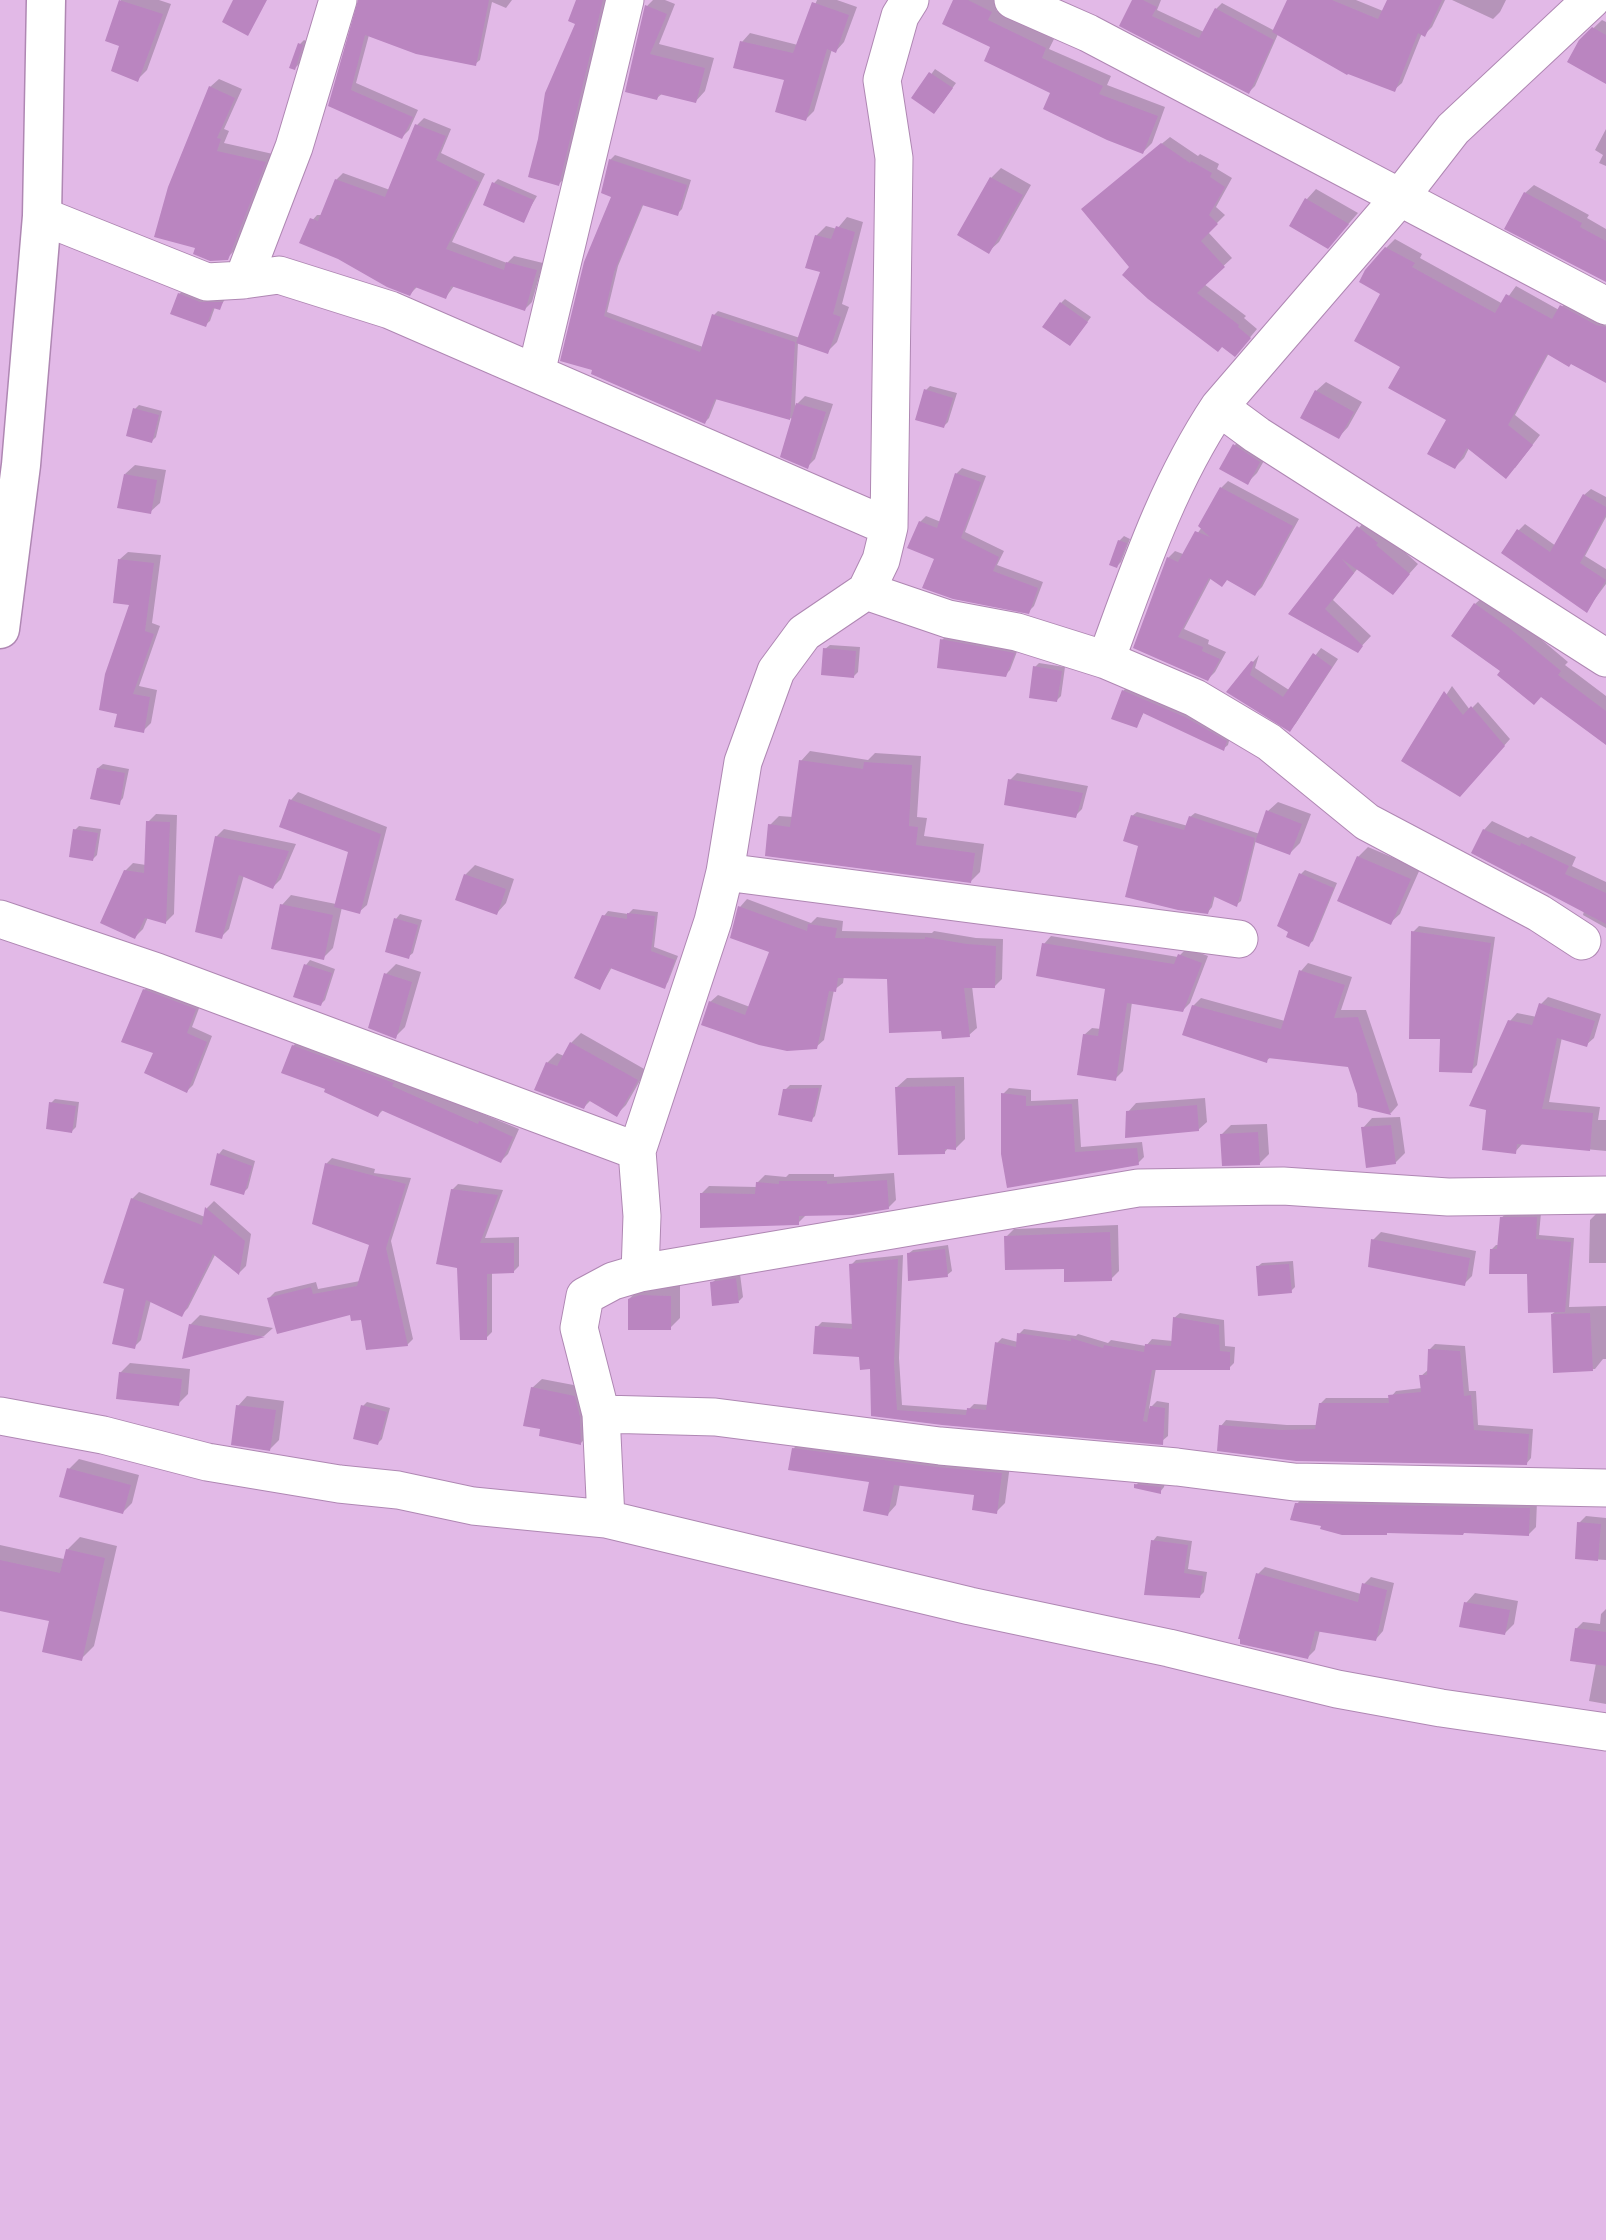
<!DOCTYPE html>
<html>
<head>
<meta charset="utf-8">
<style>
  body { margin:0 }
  canvas { display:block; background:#e2b9e7 }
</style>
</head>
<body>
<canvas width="1606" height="2240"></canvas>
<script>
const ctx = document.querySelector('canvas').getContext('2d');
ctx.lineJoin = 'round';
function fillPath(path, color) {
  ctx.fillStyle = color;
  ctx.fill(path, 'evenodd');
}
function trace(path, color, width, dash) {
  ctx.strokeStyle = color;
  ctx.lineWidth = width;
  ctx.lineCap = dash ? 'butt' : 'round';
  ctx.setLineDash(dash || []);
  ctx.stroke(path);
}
const shadow = new Path2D(`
  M121 0H159L171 4 147 70 137 80 121 45 107 40Z
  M360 0H384L369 35 356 83 418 110 409 130 402 137 330 105Z
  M474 0H512L506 8 492 2 480 60 475 64Z
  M577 0H611L570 172 559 184 578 23Z
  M653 0H665L675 4 659 44 714 58 705 91 696 101 663 93 657 98 627 90 647 6Z
  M817 0H837L857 7 844 42 836 51 832 49 814 111 806 119 786 79 742 42 750 33 798 45Z
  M955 0H994L1000 2 996 10 1054 39 1049 49 1111 76 1107 85 1165 107 1152 143 1143 152 1053 92Z
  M1134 0H1161L1157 10 1204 32 1216 9 1222 3 1275 31 1291 0H1356L1383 11 1389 0H1445L1432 27 1425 34 1422 33 1402 83 1394 90 1278 34 1255 86 1249 92 1122 25Z
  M1452 0H1506L1500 12 1493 19Z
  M1602 20 1606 22V82L1580 41Z
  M304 40 306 41 299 64 295 68 300 44Z
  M935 69 956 83 938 108 914 98Z
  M219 79 242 89 224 129 229 131 224 143 273 154 236 249 227 258 210 87Z
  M424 118 451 129 441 153 485 174 452 242 507 263 514 256 543 263 532 302 525 309 454 286 446 297 418 286 410 294 310 223 317 215H323L336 180 343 173 390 190 417 125Z
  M1606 129V166L1599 163 1603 155 1595 150Z
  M1170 137 1198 156 1200 154 1219 164 1217 169 1232 178 1216 207 1225 215 1208 232 1232 258 1204 284 1246 316 1244 318 1257 329 1242 347 1131 267 1091 202Z
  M615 155 691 180 682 209 677 214 644 203 618 266 607 312 703 347 714 315 718 311 800 338 823 271 816 236 826 226 837 229 847 217 863 222 842 304 849 307 837 342 827 352 798 342 795 406 805 396 833 404 815 459 807 467 793 419 717 398 709 418 705 422 593 373 613 196 610 160Z
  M1001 168 1031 185 999 242 989 251 991 178Z
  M498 179 537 196 523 220 494 183Z
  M1534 185 1589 215 1587 218 1606 229V281L1525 193Z
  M1316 189 1358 213 1337 237 1291 225 1307 199Z
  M1395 239 1422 254 1420 258 1503 304 1516 286 1559 310 1570 298 1593 319 1606 326V381L1549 353 1515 415 1540 435 1515 468 1469 448 1464 458 1455 467 1448 419 1403 366 1382 293 1386 248Z
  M184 290 226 298 219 308 215 307 210 321 205 325 179 294Z
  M1065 299 1091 317 1074 340 1061 303Z
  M1326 382 1362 402 1348 427 1339 437 1316 391Z
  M930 386 957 393 948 422 944 426 926 390Z
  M139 405 162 411 156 437 152 441 135 409Z
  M1244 435 1269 452 1257 473 1247 483 1221 469 1235 445Z
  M135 465 166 470 160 503 150 512 125 474Z
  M962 468 986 476 965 532 1004 551 997 565 1043 582 1034 606 1028 612 920 522 926 516 941 522 956 474Z
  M1228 481 1299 519 1262 587 1255 594 1228 579 1211 578 1184 629 1209 640 1208 644 1226 652 1215 672 1208 679 1135 648 1168 558 1175 551 1183 554 1202 527 1221 488Z
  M1591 489 1606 497V517L1585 556 1606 569V584L1586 611 1518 531 1525 524 1556 546 1584 495Z
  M1367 518 1418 564 1401 583 1358 568 1333 600 1371 636 1358 650 1290 613Z
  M1124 536 1130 539 1121 562 1117 566 1119 541Z
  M128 552 161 555 152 623 160 626 139 686 157 690 151 723 143 731 116 726 131 603 120 559Z
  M1484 596 1517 619 1568 662 1565 665 1606 696V729L1541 695 1502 671 1475 604Z
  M946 636 1018 649 1010 670 1005 675 942 640Z
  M830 645 860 647 858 672 854 676 825 649Z
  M1321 648 1338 659 1296 723 1290 730 1228 691 1259 655 1255 668 1289 690Z
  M1039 663 1065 667 1061 696 1057 700 1035 667Z
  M1128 686 1190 713 1230 737 1228 745 1223 749 1144 712 1137 726 1114 718 1123 691Z
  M1452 686 1470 710 1478 702 1510 739 1467 788 1404 760Z
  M810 751 868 760 875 753 921 756 917 817 927 818 924 836 984 844 980 872 971 881 770 825 779 816 793 817 801 761Z
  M103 764 129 769 123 798 119 803 98 768Z
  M1017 773 1088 786 1082 809 1075 816 1010 780Z
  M298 792 387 827 367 905 359 912 342 907 333 948 323 958 282 905 291 895 336 904 351 851 281 826 291 800Z
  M1278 802 1311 814 1300 843 1290 853 1256 840 1241 901 1236 905 1215 895 1212 907 1208 912 1140 844 1132 816 1137 812 1188 826 1190 817 1195 813 1260 834 1268 811Z
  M156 814 177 815 174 914 166 922 148 917 143 929 135 937 125 871 133 863 146 865 148 822Z
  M1492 821 1528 838 1531 836 1576 857 1572 866 1606 882V928L1583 915 1584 911 1484 830Z
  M79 826 101 829 97 855 93 859 75 830Z
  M224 829 296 844 281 879 273 887 244 875 229 929 221 937 216 837Z
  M1368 847 1420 869 1400 914 1390 923 1339 900 1358 857Z
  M475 865 514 879 506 903 497 913 465 875Z
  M1305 870 1337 883 1313 941 1308 945 1301 874Z
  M747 899 811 923 817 917 843 921 842 931 932 933 934 931 976 938 1003 939 1002 979 994 987 972 986 977 1028 969 1035 942 1029 889 977 844 976 843 983 834 990 824 1040 816 1047 710 1002 718 995 750 1007 771 951 732 937 740 907Z
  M633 909 658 912 654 947 678 956 668 982 664 987 612 967 600 988 604 916 608 911 628 914Z
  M400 914 422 920 413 953 408 957 396 919Z
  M1419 926 1495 937 1477 1065 1471 1071 1442 1037 1413 932Z
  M1051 936 1178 957 1187 948 1208 956 1190 1003 1183 1010 1132 1002 1123 1071 1115 1079 1084 1035 1092 1028 1101 1029 1107 987 1044 944Z
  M310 960 335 969 325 1000 321 1004 306 965Z
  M1308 963 1352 977 1341 1010H1366L1398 1105 1391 1113 1360 1106 1358 1093 1349 1065 1271 1057 1266 1061 1193 1006 1201 998 1285 1021 1301 971Z
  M396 964 421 972 405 1027 395 1037 386 974Z
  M151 984 201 1003 192 1027 212 1036 193 1085 187 1091 155 1052 144 990Z
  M1548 997 1601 1014 1594 1038 1586 1045 1562 1037 1549 1102 1600 1107 1598 1120H1606V1151L1523 1143 1515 1152 1510 1021 1517 1013 1537 1017 1541 1004Z
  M581 1033 646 1070 626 1105 616 1115 591 1100 584 1107 547 1063 557 1053 564 1056 571 1043Z
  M301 1038 519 1129 508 1154 501 1161 384 1109 378 1115 328 1088 293 1046Z
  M964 1077 965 1139 956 1148 949 1147 944 1153 897 1087 907 1078Z
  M790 1085H822L815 1116 811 1120 785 1090Z
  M1009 1088 1031 1090V1101L1078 1099 1081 1147 1142 1142 1144 1157 1138 1163 1009 1186 1003 1094Z
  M1205 1098 1207 1122 1198 1130 1128 1112 1136 1103Z
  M55 1099 79 1102 76 1127 71 1132 51 1103Z
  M1400 1117 1405 1153 1395 1163 1363 1128 1372 1118Z
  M1267 1124 1269 1154 1259 1164 1221 1135 1231 1125Z
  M223 1149 255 1161 248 1188 243 1193 212 1184 219 1154Z
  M332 1158 375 1169 374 1173 411 1178 391 1241 413 1339 407 1345 363 1318 351 1313 269 1298 275 1292 316 1282 318 1289 360 1281 371 1244 326 1164Z
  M894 1173 896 1200 888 1208 807 1214 798 1223 701 1194 709 1186 757 1187V1183L765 1175 786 1177 789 1174H834V1177Z
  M458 1184 503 1190 485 1238 519 1237V1266L513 1272H492V1332L486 1338 452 1190Z
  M139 1192 205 1217 207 1208 214 1201 251 1234 246 1266 239 1273 216 1253 188 1308 181 1315 151 1300 141 1340 134 1347 126 1288 132 1199Z
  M1600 1210H1606V1263H1589L1590 1220Z
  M1541 1213 1539 1235 1574 1238 1569 1307 1606 1306V1359H1603L1595 1369 1555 1371 1552 1314 1556 1311 1529 1272 1491 1250 1496 1245H1499L1501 1218 1506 1214Z
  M1118 1225 1119 1271 1111 1279 1066 1267 1006 1237 1014 1229Z
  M1381 1232 1476 1251 1472 1276 1464 1284 1373 1240Z
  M948 1245 952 1271 947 1275 908 1254 913 1250Z
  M903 1255 899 1358 902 1405 968 1410 974 1404 989 1405 997 1343 1002 1338 1018 1342 1019 1334 1024 1329 1076 1336 1078 1334 1108 1343 1111 1340 1146 1346 1152 1339 1173 1341 1174 1318 1180 1313 1224 1320 1225 1346 1235 1347 1234 1363 1229 1368H1156L1149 1409 1157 1401 1169 1403 1168 1436 1162 1441 872 1414 871 1367 860 1355 817 1327 822 1322 854 1324 851 1265 856 1260Z
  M1293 1261 1295 1287 1291 1291 1257 1267 1262 1263Z
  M740 1274 743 1297 739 1301 712 1283 716 1279Z
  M651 1286H680V1318L670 1328 629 1299 639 1289Z
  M200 1315 273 1328 264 1336 184 1357 190 1325Z
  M1435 1344 1465 1346 1469 1391H1476L1478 1425 1533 1429 1531 1458 1526 1464 1221 1426 1226 1420 1287 1425H1318L1321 1403 1326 1398H1390L1396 1391 1422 1388 1421 1376 1428 1370 1429 1350Z
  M130 1363 190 1369 188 1394 178 1404 120 1373Z
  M542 1379 584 1387 590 1433 581 1443 542 1428 532 1388Z
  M247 1396 284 1401 279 1440 270 1449 238 1406Z
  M367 1402 390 1408 382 1439 378 1443 363 1406Z
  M802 1440 1010 1465 1005 1503 996 1512 976 1494 900 1484 896 1505 888 1514 871 1480 793 1449Z
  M79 1459 139 1475 132 1503 122 1513 69 1469Z
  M1140 1481 1165 1483 1164 1487 1160 1492 1136 1485Z
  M1304 1496 1537 1501 1536 1527 1529 1534 1323 1525 1297 1504Z
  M1586 1516 1606 1518V1560L1576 1558 1579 1523Z
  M1157 1536 1192 1541 1188 1569 1207 1572 1204 1592 1199 1597 1153 1541Z
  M80 1537 117 1546 94 1646 81 1659 51 1620 0 1609V1545L64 1559 67 1550Z
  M1265 1567 1361 1594 1364 1584 1371 1577 1394 1583 1383 1631 1376 1639 1320 1630 1315 1650 1308 1657 1258 1574Z
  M1475 1593 1518 1601 1514 1624 1504 1634 1466 1603Z
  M1606 1609V1704L1589 1701 1596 1663 1576 1629 1583 1622 1600 1624 1601 1614Z`);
const building = new Path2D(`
  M119 0 163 14 138 82 111 71 119 46 105 41Z
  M233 0H267L248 36 222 22Z
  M358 0H489L476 66 416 54 365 35 351 90 413 117 402 139 328 106Z
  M576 0H603L559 186 528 177 538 139 545 93 575 24 568 21Z
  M953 0H968L992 12 988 20 1046 48 1042 58 1103 86 1099 94 1158 116 1143 154 1107 140 1043 109 1050 93 984 61 990 47 942 24Z
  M1132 0H1143L1157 7 1152 16 1199 38 1215 8 1274 40 1249 94 1119 26Z
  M1287 0H1332L1378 19 1387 0H1442L1425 37 1418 33 1395 92 1348 74 1347 75 1272 32Z
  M812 2 849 15 836 53 827 49 806 121 775 112 784 80 733 68 740 41 793 53Z
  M645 5 667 14 650 54 705 68 696 103 659 94 657 100 625 92Z
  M1592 27 1606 35V84L1567 62 1579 40Z
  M298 43 303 45 295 70 289 68Z
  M929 72 953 88 934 114 911 98Z
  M209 86 235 98 217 138 221 139 217 151 266 162 228 260 210 261 193 254 195 248 154 237 168 187Z
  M415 124 446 136 436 160 479 182 446 249 504 270 506 262 537 270 525 311 451 286 446 299 415 287 410 296 387 287 338 259 299 243 310 218 318 221 335 179 385 197Z
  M1161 143 1190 163 1191 161 1212 173 1210 177 1225 187 1209 215 1218 224 1201 241 1225 267 1197 293 1239 325 1238 327 1251 338 1235 357 1222 347 1218 352 1148 299 1122 275 1129 267 1081 209Z
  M609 159 687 185 678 216 642 205 614 272 604 316 700 352 712 314 795 342 790 420 715 399 705 424 591 374 592 370 560 361 584 262 611 197 601 193Z
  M990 177 1023 195 989 254 957 235Z
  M492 182 534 200 524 223 483 205Z
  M1524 192 1582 223 1580 227 1606 241V282L1504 229Z
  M1305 198 1349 224 1328 249 1289 226Z
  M836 226 855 232 833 314 841 317 828 354 796 343 820 272 805 268 815 235 831 239Z
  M1385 247 1415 263 1412 267 1495 313 1506 294 1552 319 1560 305 1596 325 1606 327V383L1571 364 1569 367 1547 354 1508 425 1533 445 1506 479 1467 448 1455 469 1427 454 1446 420 1388 388 1400 367 1354 341 1380 294 1359 282 1365 270Z
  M178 293 200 302H223L220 310 213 308 206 327 170 314Z
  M1060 302 1088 322 1070 346 1042 327Z
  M924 389 953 398 944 428 915 420Z
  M1315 390 1354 412 1339 439 1300 418Z
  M796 403 826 412 808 469 780 457Z
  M133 408 159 415 152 443 126 436Z
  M1233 444 1260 462 1248 485 1219 469Z
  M955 473 981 482 961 538 999 557 993 571 1038 588 1029 614 953 599 922 588 934 559 907 548 919 521 937 528Z
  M124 474 157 480 151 514 117 508Z
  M1220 487 1293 526 1255 596 1227 580 1222 587 1209 578 1178 637 1203 647 1202 651 1220 659 1208 681 1133 648 1167 557 1178 562 1195 531 1210 537 1198 526Z
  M1583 494 1606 507V514L1580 563 1606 580 1587 613 1501 553 1517 529 1550 552Z
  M1357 526 1378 543 1376 545 1410 574 1393 595 1342 559 1354 573 1325 609 1363 646 1358 653 1288 614Z
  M1118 540 1127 543 1117 568 1109 565Z
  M118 559 154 563 145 631 154 634 133 694 150 697 144 733 114 727 117 714 99 710 105 674 129 605 113 603Z
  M1474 603 1508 627 1561 671 1558 675 1606 711V745L1541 697 1534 705 1497 675 1500 671 1451 636Z
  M940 639 1015 653 1006 677 937 668Z
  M823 648 856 651 854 678 821 675Z
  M1313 653 1332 667 1290 732 1226 692 1251 661 1254 662 1250 675 1283 697Z
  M1033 666 1062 671 1057 702 1029 698Z
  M1122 690 1185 717 1227 741 1224 751 1143 713 1137 728 1111 719Z
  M1444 691 1463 715 1471 706 1505 746 1460 797 1401 761Z
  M799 760 863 769 864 762 912 765 909 826 918 827 916 845 975 853 971 883 765 856 768 824 790 827Z
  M97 768 125 773 120 805 90 799Z
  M1008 779 1083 793 1076 818 1004 805Z
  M289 799 381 834 360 914 334 907 348 852 279 827Z
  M1266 810 1302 824 1290 855 1255 842Z
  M1131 815 1184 830 1189 816 1255 838 1237 907 1213 896 1208 914 1178 910 1125 897 1138 846 1123 841Z
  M146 821 170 822 166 924 145 918 135 939 100 923 124 870 144 873Z
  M73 829 98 833 93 861 69 857Z
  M1483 829 1520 846 1521 843 1569 866 1565 874 1606 893V924L1471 853Z
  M215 836 289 851 273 889 239 875 222 939 195 932Z
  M1357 856 1411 879 1391 925 1337 901Z
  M1299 873 1334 888 1309 947 1286 937 1288 932 1277 926Z
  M464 874 506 889 497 915 455 900Z
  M280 904 333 915 324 960 271 949Z
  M738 906 807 931 808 924 837 928 835 938 925 939V937L967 944 996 946 995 988H964L970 1037 942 1039 941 1031 889 1033 887 979 838 978 836 992 829 991 817 1049 787 1051 759 1045 701 1025 709 1001 745 1015 769 952 730 938Z
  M627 913 655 916 651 951 675 960 665 989 610 968 600 990 574 978 602 915 627 919Z
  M394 918 418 925 409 959 385 952Z
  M1411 931 1491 943 1472 1073 1439 1072 1440 1039H1409Z
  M1042 943 1174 964 1178 954 1202 963 1183 1012 1127 1003 1116 1081 1077 1075 1083 1034 1098 1036 1105 989 1036 976Z
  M304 964 332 973 321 1006 293 997Z
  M1299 970 1345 985 1334 1018 1358 1017 1391 1115 1358 1107 1357 1094 1348 1067 1268 1058 1267 1063 1182 1035 1192 1005 1281 1029Z
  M384 973 412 982 396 1039 368 1028Z
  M143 989 196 1009 187 1033 207 1042 187 1093 144 1073 153 1053 121 1042Z
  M1539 1003 1595 1021 1587 1047 1557 1038 1542 1109 1593 1113 1590 1151 1517 1144 1516 1154 1482 1150 1486 1110 1469 1106 1508 1020 1532 1025Z
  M570 1042 638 1080 617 1117 588 1100 584 1109 534 1090 546 1062 557 1066Z
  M292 1045 394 1083 392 1086 478 1124 479 1121 513 1137 501 1163 381 1110 378 1117 324 1092 325 1089 281 1073Z
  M955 1086 956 1150 945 1149V1154L898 1155 895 1087Z
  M819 1088 812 1122 778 1115 783 1089Z
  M1001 1093 1026 1096V1106L1072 1104 1075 1152 1137 1148 1139 1165 1007 1188 1001 1154Z
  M49 1102 76 1106 72 1133 46 1129Z
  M1197 1105 1199 1131 1125 1138 1126 1111Z
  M1391 1125 1396 1164 1366 1168 1361 1127Z
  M1258 1132 1260 1165 1222 1166 1220 1134Z
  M217 1153 252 1166 244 1195 210 1185Z
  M325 1163 406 1184 386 1248 408 1346 366 1350 361 1320 351 1321 350 1315 277 1334 267 1298 311 1287 313 1294 357 1286 369 1245 312 1224Z
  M887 1180 889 1209 853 1215 799 1216V1225H796L700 1228V1193L755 1194 756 1182 779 1184V1181H827V1184Z
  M451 1189 498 1195 480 1243H514V1273L487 1274V1340H460L457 1268 436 1264Z
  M131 1198 202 1225 205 1207 245 1241 239 1275 213 1254 182 1317 146 1300 135 1349 112 1344 124 1289 103 1283Z
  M1500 1217H1537L1536 1239 1571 1242 1565 1312 1528 1313 1527 1274H1489L1490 1249H1497Z
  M1110 1232 1112 1281 1064 1282V1269L1005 1270 1004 1236Z
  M1371 1239 1470 1258 1465 1286 1368 1267Z
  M945 1249 948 1277 908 1281 907 1253Z
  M898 1259 894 1364 897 1410 966 1415 967 1408 986 1410 995 1342 1016 1347 1017 1333 1071 1341V1338L1103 1348 1104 1345 1144 1352 1145 1344 1171 1346 1173 1317 1219 1325 1220 1351 1230 1352V1370H1152L1143 1421 1147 1422 1150 1406 1165 1408 1163 1445 942 1425 871 1416 870 1369 860 1370 859 1357 813 1354 815 1326 852 1329 849 1264Z
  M1289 1264 1292 1293 1258 1296 1256 1266Z
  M736 1278 739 1303 712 1306 710 1282Z
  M640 1295 671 1296V1330H628V1299Z
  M1590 1313 1593 1371 1553 1373 1551 1314Z
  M189 1324 265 1337 182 1359Z
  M1428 1349 1460 1351 1464 1396 1471 1395 1474 1430 1529 1434 1527 1465 1296 1461 1217 1451 1219 1425 1281 1430 1315 1429 1319 1403H1389L1388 1395 1421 1392 1419 1375H1427Z
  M119 1372 182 1379 179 1406 116 1399Z
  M531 1387 575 1396 580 1417 581 1445 539 1436 540 1429 523 1426Z
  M236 1405 276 1410 270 1451 231 1445Z
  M361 1405 387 1412 378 1445 353 1439Z
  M792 1448 937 1467 1002 1473 997 1514 972 1510 974 1495 894 1485 888 1516 863 1511 869 1482 788 1470Z
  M67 1468 131 1485 123 1514 59 1497Z
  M1134 1484 1161 1487V1494L1134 1488Z
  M1295 1503 1530 1508 1529 1536 1464 1533 1463 1535 1387 1533V1535H1342L1320 1529 1321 1526 1290 1520Z
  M1577 1522 1601 1524 1598 1561 1575 1559Z
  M1151 1540 1188 1545 1184 1573 1203 1576 1200 1598 1144 1595Z
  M66 1549 105 1558 82 1661 42 1652 49 1621 0 1611V1560L60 1573Z
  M1256 1573 1358 1602 1362 1583 1387 1590 1376 1641 1315 1631 1308 1659 1240 1644V1639H1238Z
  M1464 1602 1510 1610 1505 1635 1459 1627Z
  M1575 1628 1606 1632V1666L1570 1661Z`);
const minor = new Path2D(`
  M1013 0 1088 33 1606 306
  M42 216 207 282 243 280 279 275 390 310 889 527
  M243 280 294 147 338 0
  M536 373 625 0
  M1219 407 1257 435 1606 658
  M866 591 948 619 1017 632 1106 660 1195 698 1269 742 1367 822 1539 913 1582 941
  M1106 660C1138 573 1167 485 1219 407L1401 196 1453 129 1591 0
  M725 872 1239 939
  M0 919 157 972 637 1151 713 921 725 872 743 762 776 671 804 633 866 591 881 560 889 527 894 158 882 80 900 16 910 0
  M637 1151 642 1216 640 1273
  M1606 1195 1448 1197 1283 1186 1138 1188 640 1273 613 1281 585 1296 579 1328 601 1414 715 1417 940 1446 1177 1467 1294 1482 1606 1488
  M601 1414 606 1519
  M0 1416 103 1435 207 1462 339 1484 398 1490 473 1506 606 1519 970 1606 1169 1648 1337 1689 1441 1708 1606 1732`);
const secondary = new Path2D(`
  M0 629 21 465 42 216 46 0`);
fillPath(shadow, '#0003');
fillPath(building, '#ba85c0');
trace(minor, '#af87b3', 39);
trace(secondary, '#af87b3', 41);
trace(minor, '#fff', 37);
trace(secondary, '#fff', 38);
</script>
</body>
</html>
